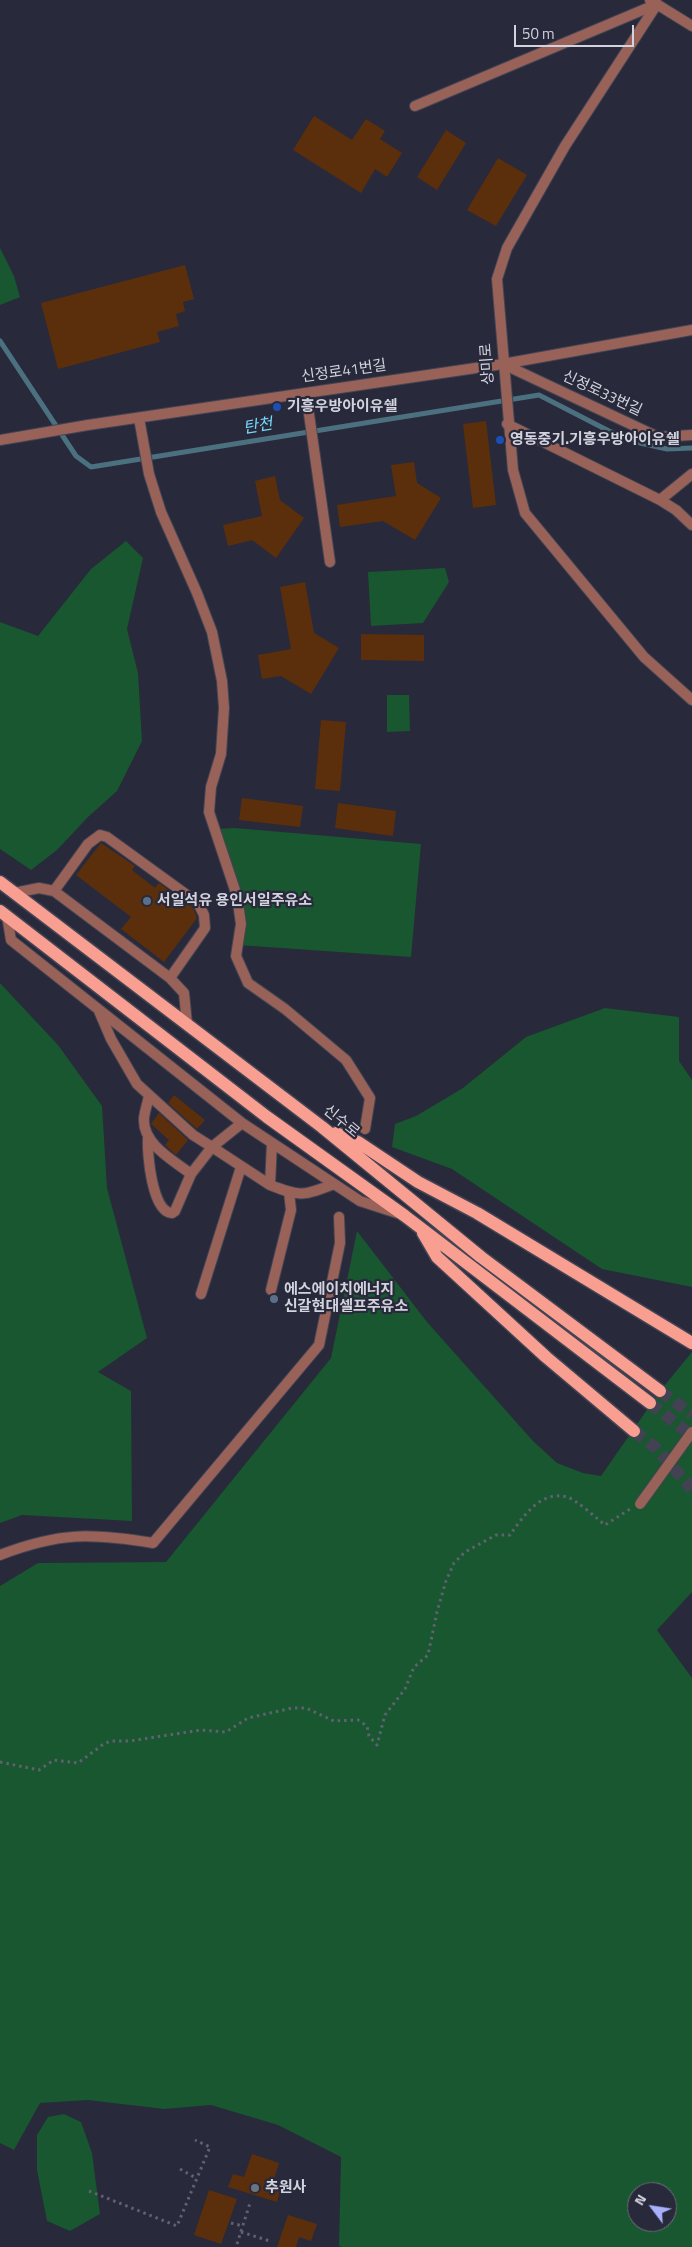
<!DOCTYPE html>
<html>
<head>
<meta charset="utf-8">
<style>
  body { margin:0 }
  #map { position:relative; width:692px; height:2247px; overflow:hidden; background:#28293a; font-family:"Titillium Web",sans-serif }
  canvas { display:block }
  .north { position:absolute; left:627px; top:2182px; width:50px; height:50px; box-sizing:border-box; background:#28293a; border:1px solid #6c6d7c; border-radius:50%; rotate:301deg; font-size:14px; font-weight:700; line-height:20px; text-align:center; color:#d2d3de }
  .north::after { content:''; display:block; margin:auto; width:18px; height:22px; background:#a8b0fc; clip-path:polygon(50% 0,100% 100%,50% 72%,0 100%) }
  .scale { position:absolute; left:514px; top:25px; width:120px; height:22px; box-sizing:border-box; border:2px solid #d2d3de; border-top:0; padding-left:6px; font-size:15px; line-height:18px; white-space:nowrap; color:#d2d3de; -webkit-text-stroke:4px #28293a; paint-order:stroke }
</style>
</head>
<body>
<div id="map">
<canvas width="692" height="2247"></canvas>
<div class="north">N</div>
<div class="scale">50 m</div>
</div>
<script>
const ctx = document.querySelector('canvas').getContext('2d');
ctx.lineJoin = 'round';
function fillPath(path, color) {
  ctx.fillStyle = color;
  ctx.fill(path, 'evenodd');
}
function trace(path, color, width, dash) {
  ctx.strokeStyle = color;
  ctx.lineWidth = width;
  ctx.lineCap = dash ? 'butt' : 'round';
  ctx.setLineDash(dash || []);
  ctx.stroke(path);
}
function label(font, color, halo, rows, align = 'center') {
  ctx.font = font + ' "Titillium Web","Noto Sans KR",sans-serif';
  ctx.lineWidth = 4.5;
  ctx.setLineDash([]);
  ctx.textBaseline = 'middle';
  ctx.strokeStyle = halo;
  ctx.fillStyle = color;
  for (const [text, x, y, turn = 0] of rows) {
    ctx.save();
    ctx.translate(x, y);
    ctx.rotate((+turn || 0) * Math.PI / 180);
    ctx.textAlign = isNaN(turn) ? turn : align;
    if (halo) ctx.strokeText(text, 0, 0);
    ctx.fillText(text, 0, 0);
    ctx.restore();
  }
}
const green = new Path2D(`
  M0 248 14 276 20 297 0 305Z
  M126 541 143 558 127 629 138 673 142 741 117 791 88 817 57 850 31 870 0 849V622L38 636 91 569Z
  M445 568 449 582 423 623 371 626 368 572Z
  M387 695H409L410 731 387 732Z
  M235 828 421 844 411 957 238 945 241 924 214 829Z
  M0 983 58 1045 102 1106 107 1188 147 1338 98 1372 131 1391 132 1521 22 1515 0 1523Z
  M605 1008 679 1017V1061L692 1080V1287L602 1269 452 1169 392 1147 395 1124 416 1116 463 1088 526 1037Z
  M357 1231 427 1322 533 1441 557 1463 583 1473 601 1476 660 1391 692 1352V1592L657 1630 692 1678V2247H343L339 2246 341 2157 278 2125 211 2105 164 2109 88 2100 40 2103 14 2150 0 2143V1586L38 1563 166 1562 331 1358ZM637 2192H667V2222H637Z
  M64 2114 81 2122 92 2153 100 2214 70 2231 47 2221 37 2170V2135L48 2117Z`);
const stream = new Path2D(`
  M0 341 76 456 91 467 539 395 609 431 640 443 667 449 692 448`);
const building = new Path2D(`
  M314 116 352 140 366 119 385 131 380 139 402 153 387 177 375 169 361 193 293 150Z
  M446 130 466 143 437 190 417 177Z
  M498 158 527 175 496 226 467 210Z
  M185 265 194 299 183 302 185 311 176 314 179 326 157 332 160 342 58 369 41 303Z
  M486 421 496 505 473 508 463 424Z
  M414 462 417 483 441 498 415 540 383 521 340 527 337 505 396 496 391 465Z
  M275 476 280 500 304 518 276 558 252 540 228 546 223 525 262 516 255 481Z
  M305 582 314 633 339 648 311 694 281 676 262 679 258 655 291 649 280 587Z
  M361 634 424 635V661L361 660Z
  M321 720 346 722 340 791 315 789Z
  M242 798 303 806 300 827 239 820Z
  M338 803 396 811 393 836 335 828Z
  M101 843 135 866 132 870 155 888 159 883 193 908 197 918 164 962 121 929 131 917 76 875Z
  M174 1095 205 1120 197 1129 168 1103Z
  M159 1113 188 1140 176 1155 165 1145 169 1140 151 1124Z
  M252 2154 279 2163 272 2186 281 2188 277 2202 228 2187 233 2174 244 2177Z
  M209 2190 237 2199 221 2244 194 2235Z
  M288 2215 317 2224 311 2241 299 2237 296 2247H277Z`);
const primaryTunnel = new Path2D(`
  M660 1391 692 1414
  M650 1403 692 1436
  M634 1431 656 1448 692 1489`);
const path = new Path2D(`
  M0 1762 39 1770 54 1760 78 1763 105 1743 112 1741H130L201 1730 226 1732 248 1718 292 1708H306L334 1721 358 1720 367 1726 369 1736 377 1745 385 1715 405 1689 414 1667 428 1655 437 1612 446 1581 454 1563 465 1552 496 1535H510C523 1517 540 1490 567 1497 577 1500 596 1518 605 1525L630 1509
  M180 2169 196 2178
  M89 2191 177 2226 210 2147 195 2140
  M231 2223 243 2226
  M241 2232 270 2241
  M237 2244 250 2203`);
const service = new Path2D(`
  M306 393 330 562
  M139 418 149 474 161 512 197 593 212 632 222 681 224 708 221 754 211 787 209 812 237 896 241 924 236 956 248 983 285 1009 346 1060 370 1098 365 1129
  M54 891 88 844 100 835 107 837 198 903 204 915 205 928 170 978
  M14 893 39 888 54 891 170 978 184 993 187 1024
  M7 916 11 940 242 1123 360 1201 397 1213
  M99 1011 111 1039 137 1084 193 1135 212 1147 242 1123
  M149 1095C148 1102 145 1110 144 1118 142 1144 173 1160 191 1174L212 1147 270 1185
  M148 1138C147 1154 152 1212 172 1213L175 1211 191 1174
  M272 1143 270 1185C301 1197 303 1196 334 1184
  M271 1290 291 1210 289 1192
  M201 1294 241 1167
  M0 1555C60 1532 91 1533 153 1543L319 1345 340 1243 339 1217`);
const minor = new Path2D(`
  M415 106 657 4
  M503 364 658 437 692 435
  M507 424 660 500 676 510 692 525
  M0 440 88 425 503 364 692 330
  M660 500 692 474`);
const tertiary = new Path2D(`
  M650 0 692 26
  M657 4 565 146 507 248 497 279 513 470 525 513 644 657 692 700`);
const primary = new Path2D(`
  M0 882 322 1127 481 1257 660 1391
  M0 911 267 1117 405 1216 650 1403
  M336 1133 358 1142 418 1182 477 1213 692 1343
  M423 1233 437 1257 546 1357 634 1431`);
const pedestrianBridge = new Path2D(`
  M640 1504 692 1432`);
const markers = [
  [277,407,5,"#1a4fb4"],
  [500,440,5,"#1a4fb4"],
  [147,901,5,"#5c6f8a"],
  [274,1299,5,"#5c6f8a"],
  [255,2188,5,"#6b7280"]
];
const streetNames = [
  ["상미로",488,364,-94],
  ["신정로41번길",344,372,-8],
  ["신정로33번길",602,394,25],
  ["신수로",341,1122,39]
];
const poiNames = [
  ["기흥우방아이유쉘",287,407],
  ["영동중기.기흥우방아이유쉘",510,440],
  ["서일석유 용인서일주유소",157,901],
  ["에스에이치에너지",284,1290],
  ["신갈현대셀프주유소",284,1307],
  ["추원사",265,2188]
];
const waterNames = [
  ["탄천",258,427,-9]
];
fillPath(green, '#18572f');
trace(stream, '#4b707f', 5);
fillPath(building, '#5c2f0c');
trace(primaryTunnel, '#424253', 12, [12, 6]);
trace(service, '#434454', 12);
trace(minor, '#434454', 12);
trace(tertiary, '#434454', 12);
trace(primary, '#434454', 15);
trace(path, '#616271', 3, [2.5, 4]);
trace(service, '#986259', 10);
trace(minor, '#986259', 10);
trace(tertiary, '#986259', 10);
trace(primary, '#f89f91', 12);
trace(pedestrianBridge, '#434454', 12, []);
trace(pedestrianBridge, '#986259', 10);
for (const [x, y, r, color] of markers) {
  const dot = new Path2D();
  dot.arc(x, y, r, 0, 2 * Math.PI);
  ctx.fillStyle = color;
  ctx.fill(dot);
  trace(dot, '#28293a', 2);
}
label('15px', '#d2d3de', '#28293a', streetNames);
label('bold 15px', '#d2d3de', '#28293a', poiNames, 'left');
label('italic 16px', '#76d7fb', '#28293a', waterNames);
</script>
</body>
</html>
